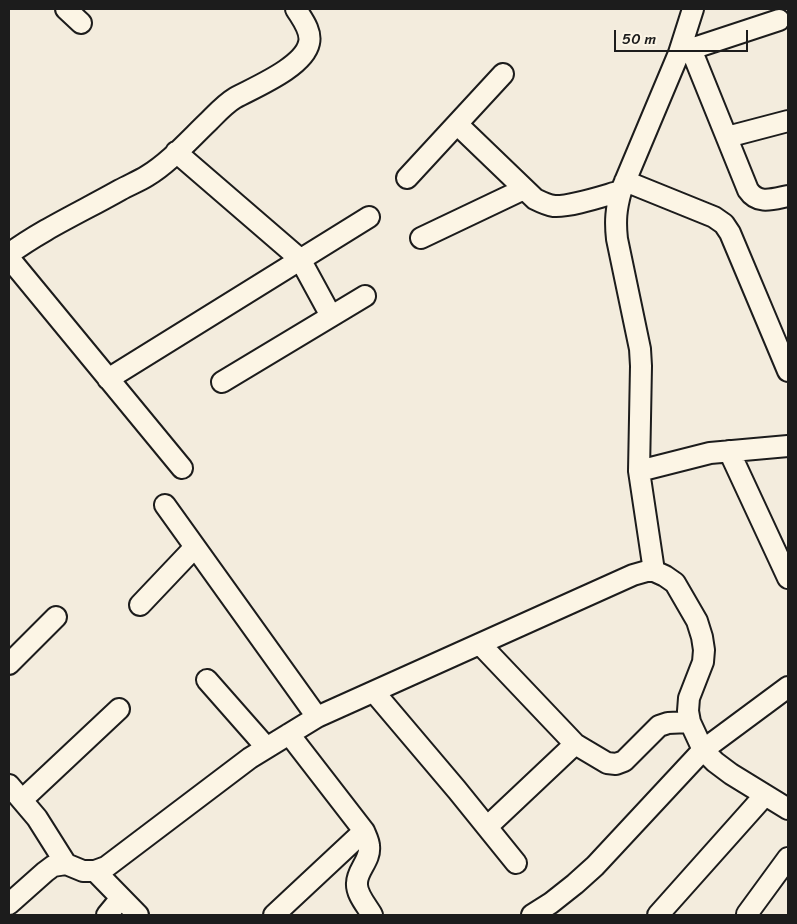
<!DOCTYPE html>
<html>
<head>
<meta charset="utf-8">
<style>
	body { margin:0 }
	#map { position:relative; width:797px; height:924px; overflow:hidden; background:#f3ecdd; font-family:Sriracha,sans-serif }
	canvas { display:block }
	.frame { position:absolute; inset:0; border:10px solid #1c1c1c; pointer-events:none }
	.scale { position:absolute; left:614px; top:30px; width:134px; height:22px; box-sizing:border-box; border:2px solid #1c1c1c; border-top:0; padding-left:6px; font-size:15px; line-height:18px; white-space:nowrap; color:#1c1c1c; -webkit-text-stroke:4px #fcf5e5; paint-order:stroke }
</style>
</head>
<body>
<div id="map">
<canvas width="797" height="924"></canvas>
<div class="frame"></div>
<div class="scale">50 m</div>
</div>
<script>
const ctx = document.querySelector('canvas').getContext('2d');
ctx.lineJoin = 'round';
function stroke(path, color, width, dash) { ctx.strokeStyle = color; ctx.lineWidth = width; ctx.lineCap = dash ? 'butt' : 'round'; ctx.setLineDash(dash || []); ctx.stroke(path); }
const street = new Path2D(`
	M66,9L81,23
	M691,49L779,20
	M679,53L691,49L748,190C758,205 773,199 788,196
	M457,124L535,199C541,202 547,205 554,206C571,207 603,196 621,191
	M727,137L788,121
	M176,152L300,259L331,316
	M407,178L503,74
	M625,181L714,217L724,224L730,233L788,371
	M421,238L524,189
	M9,254C43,229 83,211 120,190C129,185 139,181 147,176C170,162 190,139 209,121C217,113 225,104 235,98C255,87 304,67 309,43C312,31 302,19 296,9
	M9,258L182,468
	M108,379L369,217
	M222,382L365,296
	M729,451L788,578
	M639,471L710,453L788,446
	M165,505L317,717
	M654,571L639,471L641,366L640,349L617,239C615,221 616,209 621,191L679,53L693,9
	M140,605L195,547
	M480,644L575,744L607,763L616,764L624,761L659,726L668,723L690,722
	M9,664L56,617
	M207,680L266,747
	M374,692L457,790L516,863
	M289,734L364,831C366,836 369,841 369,846C371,860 357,870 357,883C356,894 367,906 372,915
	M9,785L37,818L66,864
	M22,800L119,709
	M487,827L575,744
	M95,871L138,915
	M9,904L45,872L53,866L66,864L83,871H95L106,867L250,758L317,717L633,575L647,571H654L665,576L675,583L697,621L702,637L704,650L703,662L689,698L688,711L690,722L703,750L715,762L731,774L788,809
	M747,914L788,858
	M107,915L121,898
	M274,915L364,831
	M532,915L551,903L575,884L595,866L703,750L788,687
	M658,915L765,795`);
stroke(street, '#1c1c1c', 24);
stroke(street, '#fcf5e5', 20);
</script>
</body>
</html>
